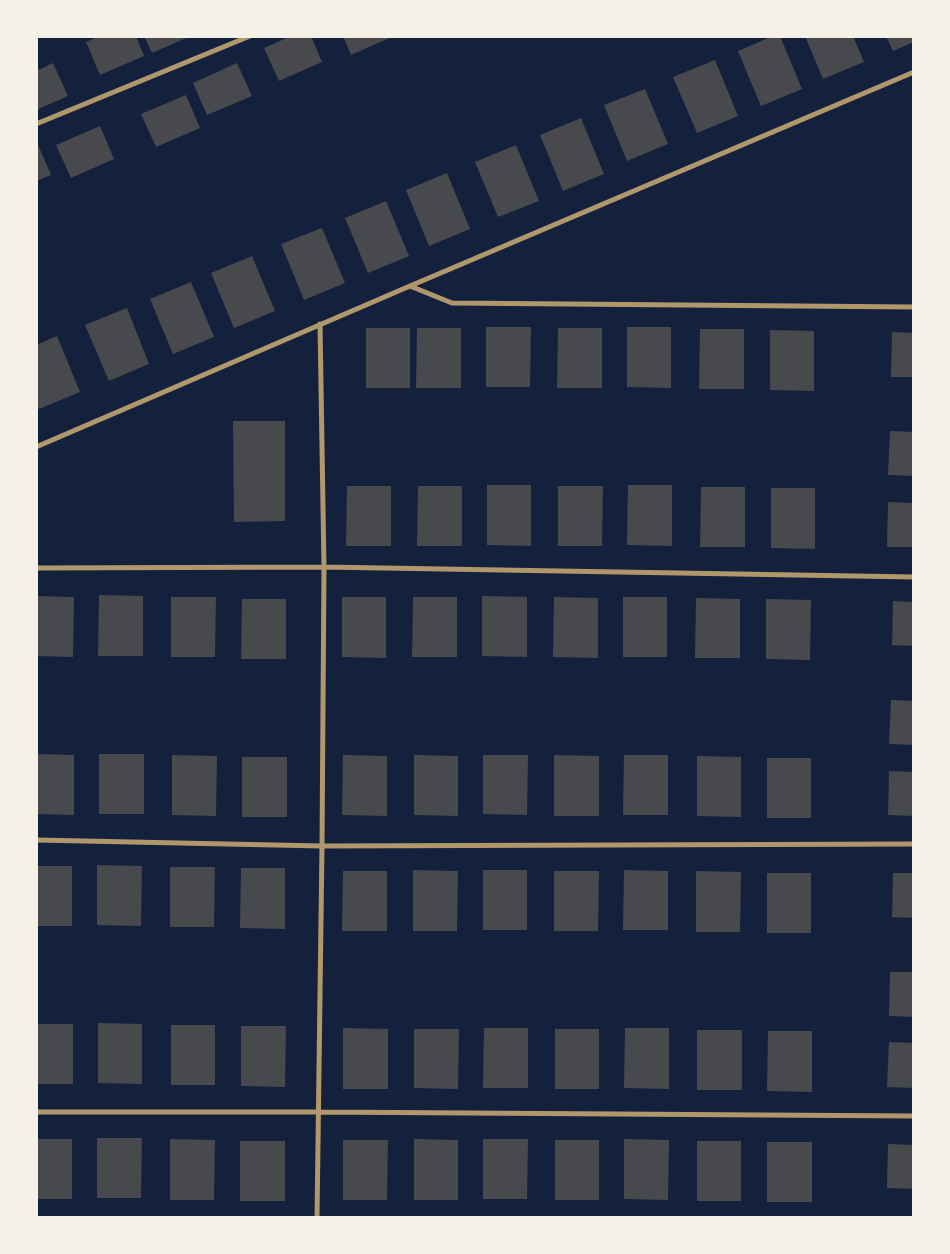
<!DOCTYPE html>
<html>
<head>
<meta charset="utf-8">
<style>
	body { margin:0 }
	#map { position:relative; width:950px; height:1254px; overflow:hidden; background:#14213d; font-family:"Source Serif 4",serif }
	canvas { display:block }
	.frame { position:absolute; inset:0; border:38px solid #f6f1e7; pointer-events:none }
</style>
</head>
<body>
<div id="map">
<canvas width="950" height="1254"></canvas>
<div class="frame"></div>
</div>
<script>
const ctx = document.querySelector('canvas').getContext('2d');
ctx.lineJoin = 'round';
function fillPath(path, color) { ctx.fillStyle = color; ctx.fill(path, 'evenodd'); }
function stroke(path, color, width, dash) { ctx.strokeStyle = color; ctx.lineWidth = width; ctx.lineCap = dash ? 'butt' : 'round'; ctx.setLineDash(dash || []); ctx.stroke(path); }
fillPath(new Path2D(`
	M100,36H136L144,56L100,75L86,42Z
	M144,36H191L152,53Z
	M291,36H311L322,62L279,81L264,48Z
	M343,36H394L351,55Z
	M773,36H780L802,89L761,106L738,51Z
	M805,36H853L864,62L823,79Z
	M886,36H914V42L893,51Z
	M715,60L738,116L697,133L673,77Z
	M53,63L68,96L36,110V71Z
	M237,63L252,96L207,115L193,83Z
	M645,89L668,144L627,161L604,105Z
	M186,95L200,128L156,147L141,114Z
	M581,118L604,174L563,191L540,135Z
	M100,126L114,159L71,178L56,145Z
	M36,140L51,175L36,181Z
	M516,145L539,201L498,217L475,162Z
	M447,173L470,229L429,246L406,190Z
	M386,201L409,256L368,273L345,218Z
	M322,228L345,283L304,300L281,244Z
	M252,256L275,311L234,328L211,273Z
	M191,282L214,337L173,354L150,299Z
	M127,308L149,364L109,381L85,325Z
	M486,327H531L530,387H486Z
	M627,327H671V388L627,387Z
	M366,328H410V388H366Z
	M417,328H461V388H416Z
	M558,328H602V388H557Z
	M700,329H744V389H699Z
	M770,330L814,331V391L770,390Z
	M892,332L914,333V377H891Z
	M57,336L80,392L39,409L36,402V345Z
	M233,421H285V521L234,522Z
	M890,431L914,432V476L888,475Z
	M487,485H531V546L487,545Z
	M628,485H672V546L627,545Z
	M347,486H391V546H346Z
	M418,486H462V546H417Z
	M558,486H603L602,546H558Z
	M701,487H745V547H700Z
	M771,488H815V549L771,548Z
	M888,502L914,503V547H887Z
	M99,595L143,596V656H98Z
	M36,596L74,597L73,657L36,656Z
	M482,596L527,597V657L482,656Z
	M171,597H216L215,657H171Z
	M342,597H386V658L342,657Z
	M413,597H457V657H412Z
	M554,597L598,598V658L553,657Z
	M623,597H667V657H623Z
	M696,598L740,599V658H695Z
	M242,599H286V659H241Z
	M766,599L811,600L810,660L766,659Z
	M893,601L914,602V646L892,645Z
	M891,700L914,701V745L889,744Z
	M36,754L74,755V815L36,814Z
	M99,754H144V814H99Z
	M172,755L217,756L216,816L172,815Z
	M343,755L387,756V816L342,815Z
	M414,755L458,756V816L414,815Z
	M483,755H528L527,815L483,814Z
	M554,755L599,756V816H554Z
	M624,755H668V815H623Z
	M697,756L741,757V817L697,816Z
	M242,757H287V817H242Z
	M767,758H811V818H767Z
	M889,771L914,772V816L888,815Z
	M97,865L142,866L141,926L97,925Z
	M36,866H72V926H36Z
	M170,867H215L214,927H170Z
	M241,868H285V929L240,928Z
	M413,870L458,871L457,931H413Z
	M483,870H527V930H483Z
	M624,870L668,871V930H623Z
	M343,871H387V931H342Z
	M554,871H599L598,931H554Z
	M696,871L741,872L740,932H696Z
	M767,873H811V933H767Z
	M893,873H914V918L892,917Z
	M890,972H914V1017L889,1016Z
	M98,1023L142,1024V1084L98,1083Z
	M36,1024H73V1084H36Z
	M171,1025H215V1085H171Z
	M241,1026H286L285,1087L241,1086Z
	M343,1028L388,1029V1089H343Z
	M484,1028H528V1088H483Z
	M625,1028H669V1089L624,1088Z
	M414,1029H459L458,1089L414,1088Z
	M555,1029H599V1089H555Z
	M697,1030H742V1090H697Z
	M768,1031H812V1092L767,1091Z
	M889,1042L914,1043V1088L887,1087Z
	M97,1138H142L141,1198H97Z
	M36,1139H72V1199H36Z
	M170,1139L215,1140L214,1200H170Z
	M414,1139L458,1140V1200H414Z
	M483,1139H528L527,1199H483Z
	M624,1139L669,1140L668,1200L624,1199Z
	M343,1140H388L387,1200H343Z
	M555,1140H599V1200H555Z
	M240,1141H285V1201H240Z
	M697,1141H741V1201H697Z
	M767,1142H812V1202H767Z
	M888,1144L914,1145V1189L887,1188Z`), '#48494c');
stroke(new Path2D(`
	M36,124L250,36
	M410,286L452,303L914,307
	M36,447L410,286L914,72
	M36,568L324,567L914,577
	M36,840L322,846L914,844
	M36,1112H318L914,1116
	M317,1218L322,846L324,567L320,324`), '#b1986c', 5);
</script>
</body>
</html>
